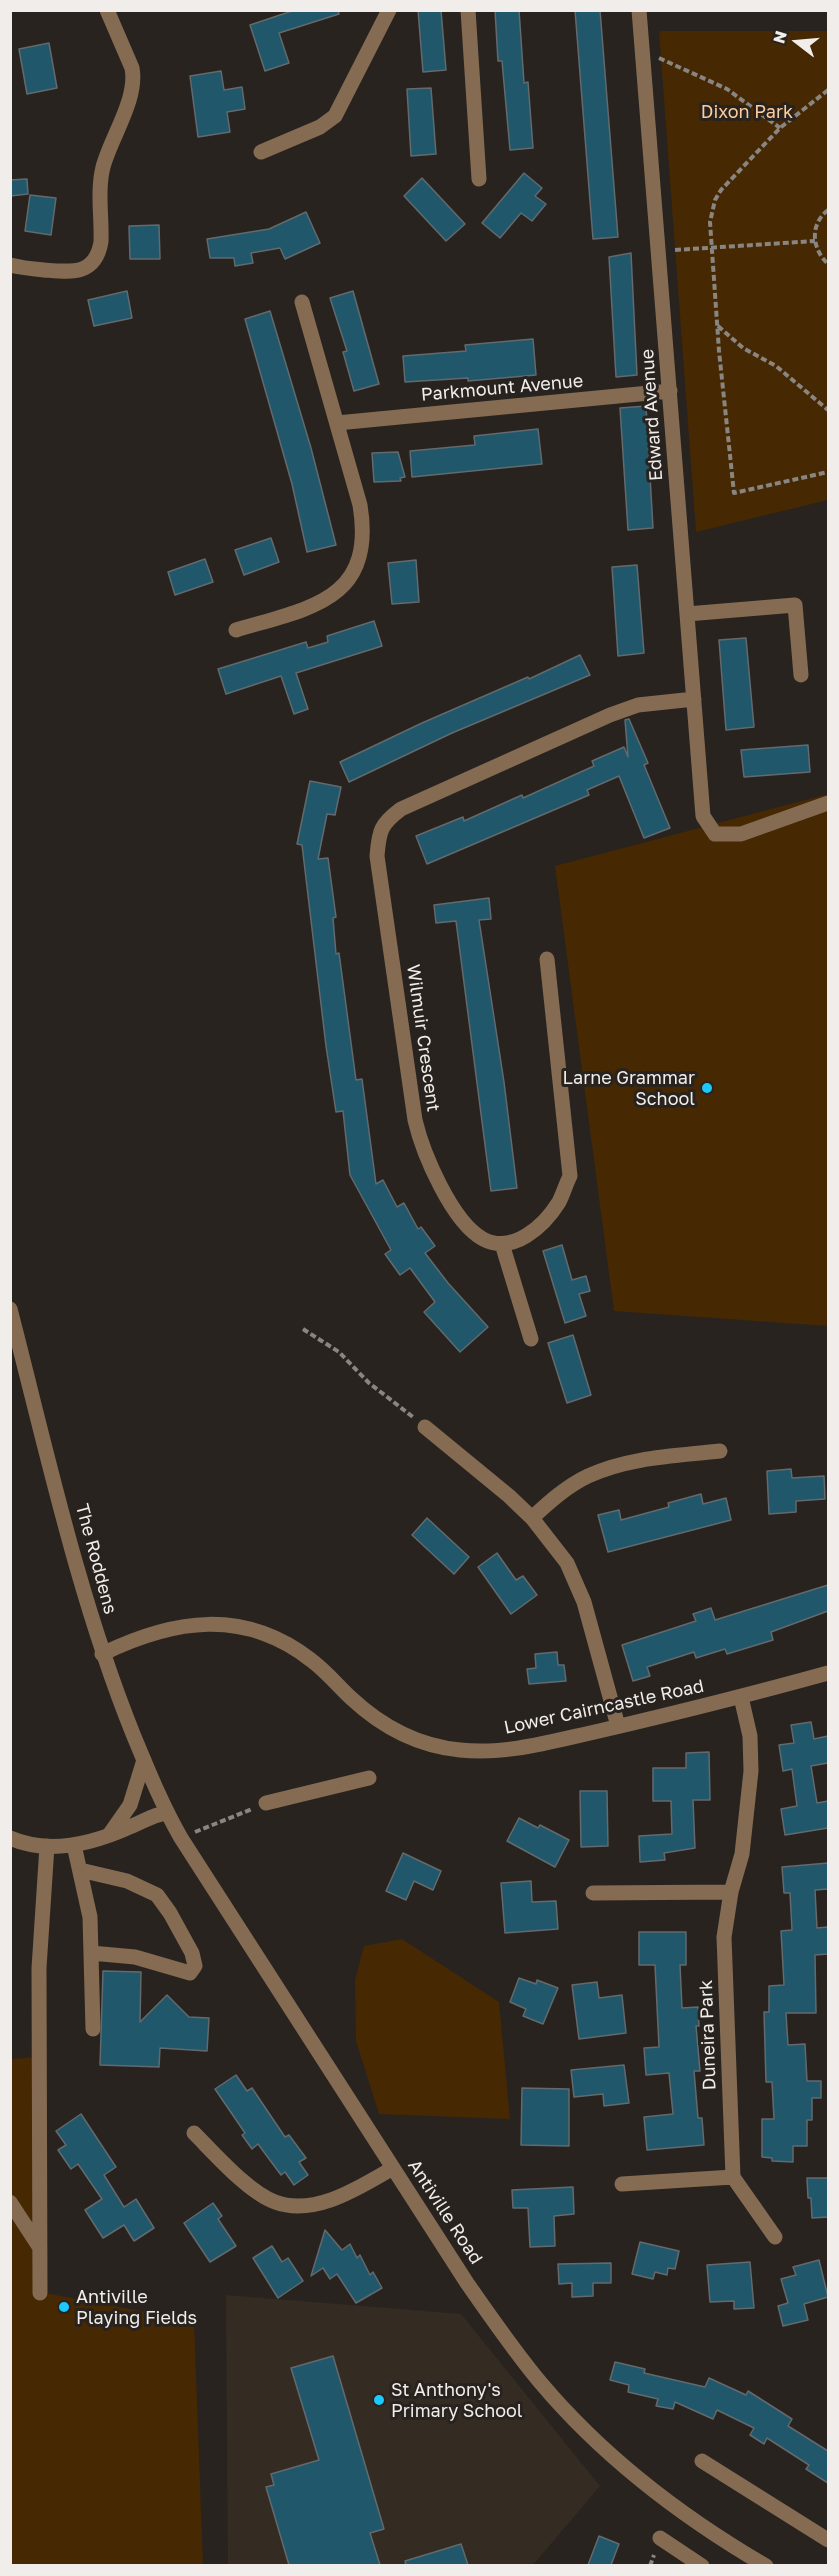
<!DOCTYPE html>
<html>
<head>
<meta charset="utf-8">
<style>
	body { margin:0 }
	#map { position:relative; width:839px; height:2576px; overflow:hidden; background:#28231f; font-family:"Golos Text",sans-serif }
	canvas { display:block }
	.frame { position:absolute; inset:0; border:12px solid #f0edea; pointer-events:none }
	.north { position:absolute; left:767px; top:12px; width:60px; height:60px; -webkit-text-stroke:4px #28231f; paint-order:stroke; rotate:286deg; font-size:16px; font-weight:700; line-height:24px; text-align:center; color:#f0edea }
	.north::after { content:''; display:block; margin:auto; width:21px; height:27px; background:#f0edea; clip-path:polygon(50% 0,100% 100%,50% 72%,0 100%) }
</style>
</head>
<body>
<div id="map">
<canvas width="839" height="2576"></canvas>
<div class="frame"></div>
<div class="north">N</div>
</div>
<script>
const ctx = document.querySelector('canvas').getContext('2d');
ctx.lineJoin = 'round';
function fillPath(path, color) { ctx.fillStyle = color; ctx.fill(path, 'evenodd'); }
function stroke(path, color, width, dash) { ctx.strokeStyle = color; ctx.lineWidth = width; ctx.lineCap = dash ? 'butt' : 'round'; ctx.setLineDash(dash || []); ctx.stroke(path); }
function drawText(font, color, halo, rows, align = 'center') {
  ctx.font = font + ' "Golos Text",sans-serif'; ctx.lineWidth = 6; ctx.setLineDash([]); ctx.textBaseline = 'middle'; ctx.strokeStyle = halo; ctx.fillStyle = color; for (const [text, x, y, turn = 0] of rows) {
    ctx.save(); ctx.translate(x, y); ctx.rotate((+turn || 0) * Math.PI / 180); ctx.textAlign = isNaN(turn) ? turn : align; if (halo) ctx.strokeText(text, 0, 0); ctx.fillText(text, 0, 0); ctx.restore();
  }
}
fillPath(new Path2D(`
	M226,2295L461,2314L600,2486L533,2565H228Z`), '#342b22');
fillPath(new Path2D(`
	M659,31H828V500L696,532Z
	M828,794V1326L614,1311L555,866Z
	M402,1939L499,2002L510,2119L379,2114L356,2041L355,1980L364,1946Z
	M39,2057L40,2292L194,2321L203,2565L11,2566V2059Z`), '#462802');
const building = new Path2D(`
	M295,10H338L339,14L279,33L289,63L265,71L250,25Z
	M418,10H441L446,70L423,72Z
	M495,10H519L524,83L528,82L533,148L510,150L502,61H498Z
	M575,10H600L618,237L593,239Z
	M49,43L57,88L27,94L19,49Z
	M221,71L224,90L242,87L245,109L227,112L230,132L198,137L190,76Z
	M431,88L436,154L411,156L407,89Z
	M524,173L542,188L535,196L546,204L532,221L521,213L500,238L482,223Z
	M422,178L465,224L446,241L404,196Z
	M27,179L28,194L10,196V180Z
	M30,195L56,198L51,235L25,231Z
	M306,212L320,243L285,259L280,248L251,253L253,263L235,266L234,258H210L207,239L269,229Z
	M159,225L160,259H130L129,226Z
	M631,253L637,375L616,377L609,257Z
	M127,291L132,318L94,326L88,300Z
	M353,291L379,384L354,391L343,352L347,351L330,298Z
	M270,311L311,448L336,545L307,552L292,484L245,319Z
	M533,339L536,375L468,381V378L405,382L403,356L466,351L465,345Z
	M646,406L653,528L628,530L620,408Z
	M538,429L542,464L412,477L410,451L475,445L474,436Z
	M398,452L405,477L400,478L401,481L374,482L372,453Z
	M271,538L279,562L244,575L235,550Z
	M205,559L213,582L175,595L168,572Z
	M416,560L419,602L392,604L388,563Z
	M637,565L644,653L618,656L612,567Z
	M374,621L382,646L296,673L308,709L294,714L281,676L226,694L218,669L306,642L308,648L328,642L327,636Z
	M746,638L754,727L726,730L719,640Z
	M580,655L590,675L452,733L349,782L340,762L422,723L528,677L529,679Z
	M629,719L648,763L644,765L670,828L644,838L619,776L587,790L589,795L427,864L416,836L463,817L464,821L522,795L523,798L594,766L592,761L624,747L628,757L625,720Z
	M808,745L810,772L744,777L741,750Z
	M310,781L341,787L335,815L327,814L318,859L328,858L336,917L333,918L336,954L339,953L356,1080L362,1079L376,1184L383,1180L397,1207L404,1203L418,1229L421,1227L435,1246L425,1253L448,1283L488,1327L460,1352L424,1312L435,1302L410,1268L400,1275L385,1254L391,1250L350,1175L343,1111L336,1112L326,1046L302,845L297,844Z
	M489,898L491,919L479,920L504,1082L517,1188L491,1191L456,921L436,923L434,905Z
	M562,1245L572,1280L586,1276L590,1291L579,1294L586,1316L565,1323L543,1251Z
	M573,1335L591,1395L567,1403L548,1343Z
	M791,1469L792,1478L824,1476L825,1499L796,1501V1512L769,1514L767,1471Z
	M701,1494L703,1504L726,1498L731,1520L608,1552L598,1515L619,1510L621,1520L669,1507L668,1503Z
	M427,1518L469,1557L454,1574L412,1535Z
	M497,1553L516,1580L523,1576L537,1595L511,1614L478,1567Z
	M828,1585V1611L771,1632L773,1640L727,1654L725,1649L696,1658L694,1652L647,1667L650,1676L633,1681L622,1645L696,1621L693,1614L711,1608L715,1620Z
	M557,1652L558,1665H564L566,1681L529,1684L527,1669L536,1668L535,1654Z
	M811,1722L814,1739L828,1736V1763L811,1766L817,1803L828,1801V1828L785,1835L781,1809L797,1806L792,1769L783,1771L779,1745L794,1743L791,1725Z
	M709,1752L710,1800H693L695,1848L664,1853L665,1860L640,1862L639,1836L672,1834L671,1801H653V1768H686V1753Z
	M580,1791H607L608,1846L581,1847Z
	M519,1818L538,1828L540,1825L569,1840L555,1867L507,1841Z
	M403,1853L441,1871L433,1890L414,1881L406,1900L386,1891Z
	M828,1863V1889L815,1890L817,1928L828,1927V1954L815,1955L816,2013H786L788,2045L805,2044L807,2081H821V2098H812V2120H807V2146H793V2162L772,2161V2158L762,2157V2119H774L772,2082H766L764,2012H769V1986L784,1985L781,1931L792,1930L790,1893H784L782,1867Z
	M531,1881L532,1902L556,1901L558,1929L505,1933L501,1883Z
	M639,1932H686V1965H680L682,2008L698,2007L699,2026H696L700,2071H694L698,2118H702L704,2145L647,2150L644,2117L673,2114L669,2073L646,2075L644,2048L659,2047L655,1965H639Z
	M103,1971L141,1972L140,2022L167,1995L189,2017L209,2018L207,2051L160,2048L159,2067L100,2065Z
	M519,1978L536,1984L537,1980L558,1988L543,2024L523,2016L526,2009L510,2002Z
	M597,1982L599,1998L622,1995L626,2033L579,2039L572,1985Z
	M624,2065L629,2103L604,2106L603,2094L574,2097L571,2070Z
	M236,2075L247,2091L252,2088L285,2137L289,2135L306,2158L299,2162L308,2175L294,2185L285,2172L281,2175L258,2144L252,2149L242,2135L245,2133L215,2089Z
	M522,2088L569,2089V2146L521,2145Z
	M81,2114L116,2167L104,2175L124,2207L136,2199L154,2228L134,2241L124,2225L103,2238L85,2210L102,2199L78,2164L71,2169L58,2150L66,2145L56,2131Z
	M807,2178H828V2217L812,2218L811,2198H808Z
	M573,2187L574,2214L554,2216L555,2246L530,2247L528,2208H513L512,2190Z
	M213,2203L222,2216L218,2219L236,2246L210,2262L184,2223Z
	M325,2230L342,2250L350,2244L357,2258L360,2255L370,2275L373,2272L382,2288L356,2303L337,2274L330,2279L323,2268L311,2276Z
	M640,2242L679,2251L675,2269L668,2268L667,2275L655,2272L653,2279L632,2274Z
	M272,2246L282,2262L288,2258L303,2281L278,2298L253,2258Z
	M819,2260L828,2297L804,2304L808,2320L783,2326L778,2306L788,2303L781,2279L796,2275L793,2267Z
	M750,2262L754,2308L734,2309V2301L710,2302L707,2265Z
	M611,2263V2283H593V2296L572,2297V2283L559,2284L558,2264Z
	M333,2356L384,2529L370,2533L380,2565H289L266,2487L274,2485L271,2474L319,2460L291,2368Z
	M615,2362L645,2369L644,2373L705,2387L709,2378L746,2395L748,2391L792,2419L788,2426L828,2451V2483L806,2469L809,2465L767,2438L764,2444L750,2435L754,2428L717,2410L713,2419L675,2402L673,2409L656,2406L658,2399L628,2392L629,2385L610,2380Z
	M599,2536L619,2544L611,2565H588Z
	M461,2544L468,2565H406L405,2561Z`);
fillPath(building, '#20576a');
stroke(building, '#626a6d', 1.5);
stroke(new Path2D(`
	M659,58L727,89L780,128
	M828,90L780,128L721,190L715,200L710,222L719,351L734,493L828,472
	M828,210C809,225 812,249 828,264
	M675,250L815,241
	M718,326L743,348L776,366L828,410
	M303,1329L339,1352L369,1383L413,1417
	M195,1832L252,1809
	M650,2566L654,2555`), '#898581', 4, [6, 3]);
stroke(new Path2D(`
	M468,10L479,179
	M639,10L703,816L715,834H741L828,803
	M261,152L320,127L335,116L389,10
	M10,265C22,268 33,269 44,270C71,272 95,276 101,242C102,218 97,191 103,167C111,137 138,99 132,68L107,10
	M337,423L670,391
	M687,614L795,605L801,675
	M236,630C309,608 376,601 360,505L302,302
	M547,959L570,1176C566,1184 563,1194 559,1202C544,1226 513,1255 483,1239C452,1222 423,1154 415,1120L377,856C379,830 381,824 401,809L610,715L638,705L694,699
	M502,1244L531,1339
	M10,1309C47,1452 78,1597 133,1734C148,1770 162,1805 181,1838L467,2283C491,2317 514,2351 540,2382C603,2457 682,2517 766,2566
	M425,1427L509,1496L532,1518L567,1563L584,1602L618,1726
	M532,1518C549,1502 567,1486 588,1476C629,1457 676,1456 720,1451
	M102,1654C174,1619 244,1608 311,1660C326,1671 338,1686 351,1698C381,1726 418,1746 460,1750C507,1755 553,1741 599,1731C676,1713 752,1694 828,1673
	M741,1697L750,1736L751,1771L742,1854L731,1892L724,1937L733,2177L775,2237
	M266,1803L369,1778
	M109,1835L130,1805L144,1760
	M10,1838C49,1855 95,1843 132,1826C144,1821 153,1815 166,1813
	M74,1845L90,1917L93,2029
	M80,1870L127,1881L157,1895L170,1913L192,1953L195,1966L190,1973L135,1957L91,1953
	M593,1893L731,1892
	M194,2133C215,2154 248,2192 275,2202C315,2217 360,2187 393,2168
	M622,2184L733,2177
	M10,2202L40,2248
	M40,2293L39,1968L47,1846
	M702,2461L828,2540
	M660,2538L702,2566`), '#846b52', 15);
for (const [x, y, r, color] of [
	[707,1088,6,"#1cc9fc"],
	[64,2307,6,"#1cc9fc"],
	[379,2400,6,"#1cc9fc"]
]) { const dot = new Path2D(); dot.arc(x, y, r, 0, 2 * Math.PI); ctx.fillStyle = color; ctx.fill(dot); stroke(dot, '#28231f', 2); }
drawText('18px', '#fdcc9c', '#28231f', [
	["Dixon Park",747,112]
]);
drawText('18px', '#f0edea', '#28231f', [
	["Parkmount Avenue",502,388,-5],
	["Edward Avenue",652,415,-94],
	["Wilmuir Crescent",423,1038,82],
	["The Roddens",96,1559,75],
	["Lower Cairncastle Road",604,1707,-12],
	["Duneira Park",708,2035,-92],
	["Antiville Road",445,2212,57]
]);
drawText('18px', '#f0edea', '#28231f', [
	["Larne Grammar",695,1078,"right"],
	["School",695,1099,"right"],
	["Antiville",76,2297],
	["Playing Fields",76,2318],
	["St Anthony's",391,2390],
	["Primary School",391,2411]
], 'left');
</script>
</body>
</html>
